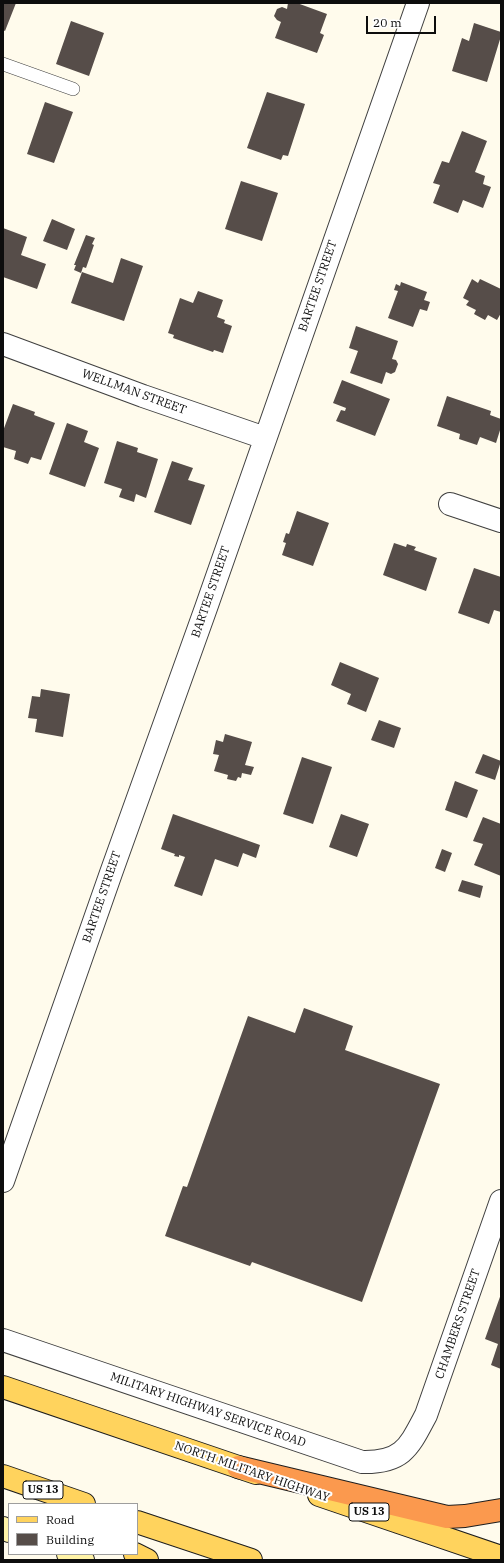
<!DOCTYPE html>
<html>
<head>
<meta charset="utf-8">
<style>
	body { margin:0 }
	#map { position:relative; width:504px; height:1563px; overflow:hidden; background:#fffbec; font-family:"IBM Plex Serif",serif }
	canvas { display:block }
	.frame { position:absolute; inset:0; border:4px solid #0d0d0d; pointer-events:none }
	.legend { position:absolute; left:8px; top:1503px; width:130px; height:52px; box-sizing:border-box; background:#fff; border:1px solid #9e9e9e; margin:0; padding:5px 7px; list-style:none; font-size:12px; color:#0d0d0d }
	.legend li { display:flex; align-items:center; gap:8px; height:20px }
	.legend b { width:20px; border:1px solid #9e9e9e }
	.scale { position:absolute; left:366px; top:16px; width:70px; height:18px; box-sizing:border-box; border:2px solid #0d0d0d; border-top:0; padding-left:5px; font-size:12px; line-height:14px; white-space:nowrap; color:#0d0d0d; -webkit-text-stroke:3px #fff; paint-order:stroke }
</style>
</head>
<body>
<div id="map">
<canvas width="504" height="1563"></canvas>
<div class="frame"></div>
<ul class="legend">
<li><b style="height:5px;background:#ffd35d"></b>Road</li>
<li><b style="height:11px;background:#564d49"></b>Building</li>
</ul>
<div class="scale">20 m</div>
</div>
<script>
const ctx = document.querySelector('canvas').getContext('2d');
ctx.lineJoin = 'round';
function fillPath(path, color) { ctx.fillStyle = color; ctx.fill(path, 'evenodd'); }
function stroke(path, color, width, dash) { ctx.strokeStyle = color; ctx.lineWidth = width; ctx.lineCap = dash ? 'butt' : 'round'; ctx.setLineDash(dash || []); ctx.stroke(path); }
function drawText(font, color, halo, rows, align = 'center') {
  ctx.font = font + ' "IBM Plex Serif",serif'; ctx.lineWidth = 4; ctx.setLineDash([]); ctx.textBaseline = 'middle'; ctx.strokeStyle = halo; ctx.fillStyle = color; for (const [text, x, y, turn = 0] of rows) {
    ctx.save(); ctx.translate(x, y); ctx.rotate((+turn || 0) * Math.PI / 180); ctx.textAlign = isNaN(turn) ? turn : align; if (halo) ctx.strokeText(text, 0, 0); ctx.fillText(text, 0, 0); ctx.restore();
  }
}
fillPath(new Path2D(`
	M3,3H16L5,31L3,30Z
	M288,3H297L327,14L320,33L324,35L317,53L275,38L281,22L277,20L274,16L277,9L282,7L287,9Z
	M71,21L104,33L89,76L56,64Z
	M474,23L501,32V36L487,82L452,71L462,38L469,41Z
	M267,92L305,104L288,156L283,155L281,160L247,148Z
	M45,102L73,112L54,163L27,154Z
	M462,131L487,141L475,172L485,176L483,184L491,187L483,208L463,200L458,213L433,203L440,185L433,183L442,161L449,163Z
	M241,181L278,193L262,241L225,229Z
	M52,219L75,229L67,250L43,241Z
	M3,228L27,237L21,255L46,264L37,289L3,277Z
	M86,235L95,238L92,244L94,245L86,268L83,267L81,273L74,270L76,265H74Z
	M121,258L143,266L124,321L71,303L82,272L113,283Z
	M472,279L478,283L480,279L501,289V313L497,320L488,315L485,320L474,314L476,310L466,305L469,301L463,298Z
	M401,282L427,292L424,300L430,302L427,311L420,309L413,327L388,318L398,291L394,290L396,284L400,286Z
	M198,291L223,300L217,317L225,320L224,323L232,326L223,353L214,350L213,352L173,338L174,335L168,333L180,298L193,303Z
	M356,326L398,341L392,359L396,360L398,364L395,372L391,374L386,372L382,384L350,373L358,351L349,348Z
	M342,380L390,399L375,436L336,421L341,410L345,411L346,408L333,403Z
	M447,396L491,411L490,415L501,419V427L496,443L480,437L477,445L459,439L460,434L437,426Z
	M13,404L35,412L34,415L55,423L41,460L31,457L28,464L14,459L16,451L3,447V431Z
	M67,423L88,431L84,442L99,448L85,487L49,474Z
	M117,441L138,448L137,452L158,459L146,498L136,494L134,502L119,497L122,489L104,483Z
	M172,461L193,468L188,480L205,485L191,525L154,512Z
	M297,511L329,523L313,566L282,555L286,543L283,542L286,533L289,534Z
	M394,543L406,547L407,544L416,547L414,550L437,558L426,591L383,575Z
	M474,568L501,577V612L494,610L489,624L458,613Z
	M340,662L379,678L366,712L347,704L351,694L331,685Z
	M41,689L70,694L63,737L35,732L37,719L28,718L32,696L40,697Z
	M379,720L401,728L394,748L371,740Z
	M225,734L252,742L245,765L254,767L251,775L242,773L241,778L238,777L236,781L227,779L228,775L214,771L219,755L213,754L216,740L223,742Z
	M483,754L501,761L495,780L475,773Z
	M302,757L332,767L313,824L283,814Z
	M455,781L478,790L467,818L445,810Z
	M173,814L260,845L256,858L243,853L238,867L215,859L202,896L174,886L185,857L179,855V857L174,856L175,854L161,849Z
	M341,814L369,824L357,857L329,847Z
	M483,817L501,824V876L474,865L483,844L473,841Z
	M442,849L452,853L445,872L435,868Z
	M462,880L483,886L480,898L458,891Z
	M304,1008L353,1026L345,1050L440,1084L362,1302L252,1262L250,1266L165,1236L183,1186L187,1187L248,1016L295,1033Z
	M501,1294V1369L491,1365L498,1344L485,1339Z`), '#564d49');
const lane = new Path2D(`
	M3,64L73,89`);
const street = new Path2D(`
	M3,344L143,396L265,438
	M450,504L501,521
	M3,1181L111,873L206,608L418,3
	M3,1340L362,1462C403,1463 409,1447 426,1415L501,1201`);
const secondary = new Path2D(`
	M3,1528L9,1531
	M68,1554L83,1560`);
const primary = new Path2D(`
	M3,1387L256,1473
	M3,1476L84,1504
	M319,1495L501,1557
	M137,1522L251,1560
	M135,1554L147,1560`);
const highway = new Path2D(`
	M238,1467L447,1517L465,1516L501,1510`);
stroke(lane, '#404040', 14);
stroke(street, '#404040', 24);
stroke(secondary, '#2f2f2f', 24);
stroke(primary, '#1e1e1e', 24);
stroke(highway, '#1e1e1e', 24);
stroke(lane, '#fff', 13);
stroke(street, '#fff', 22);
stroke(secondary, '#fff3a7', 22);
stroke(primary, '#ffd35d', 22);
stroke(highway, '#fb994e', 22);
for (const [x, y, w] of [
	[43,1490,40],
	[369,1512,40]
]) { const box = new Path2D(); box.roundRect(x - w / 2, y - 9, w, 18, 3); ctx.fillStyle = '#fff'; ctx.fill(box); stroke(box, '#0d0d0d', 1); }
drawText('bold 11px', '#0d0d0d', null, [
	["US 13",43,1490],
	["US 13",369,1512]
]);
drawText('12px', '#0d0d0d', '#fff', [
	["BARTEE STREET",318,286,-71],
	["WELLMAN STREET",134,392,20],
	["BARTEE STREET",211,592,-71],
	["BARTEE STREET",102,897,-71],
	["CHAMBERS STREET",458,1324,-71],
	["MILITARY HIGHWAY SERVICE ROAD",208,1410,19],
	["NORTH MILITARY HIGHWAY",252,1472,19]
]);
</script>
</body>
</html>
